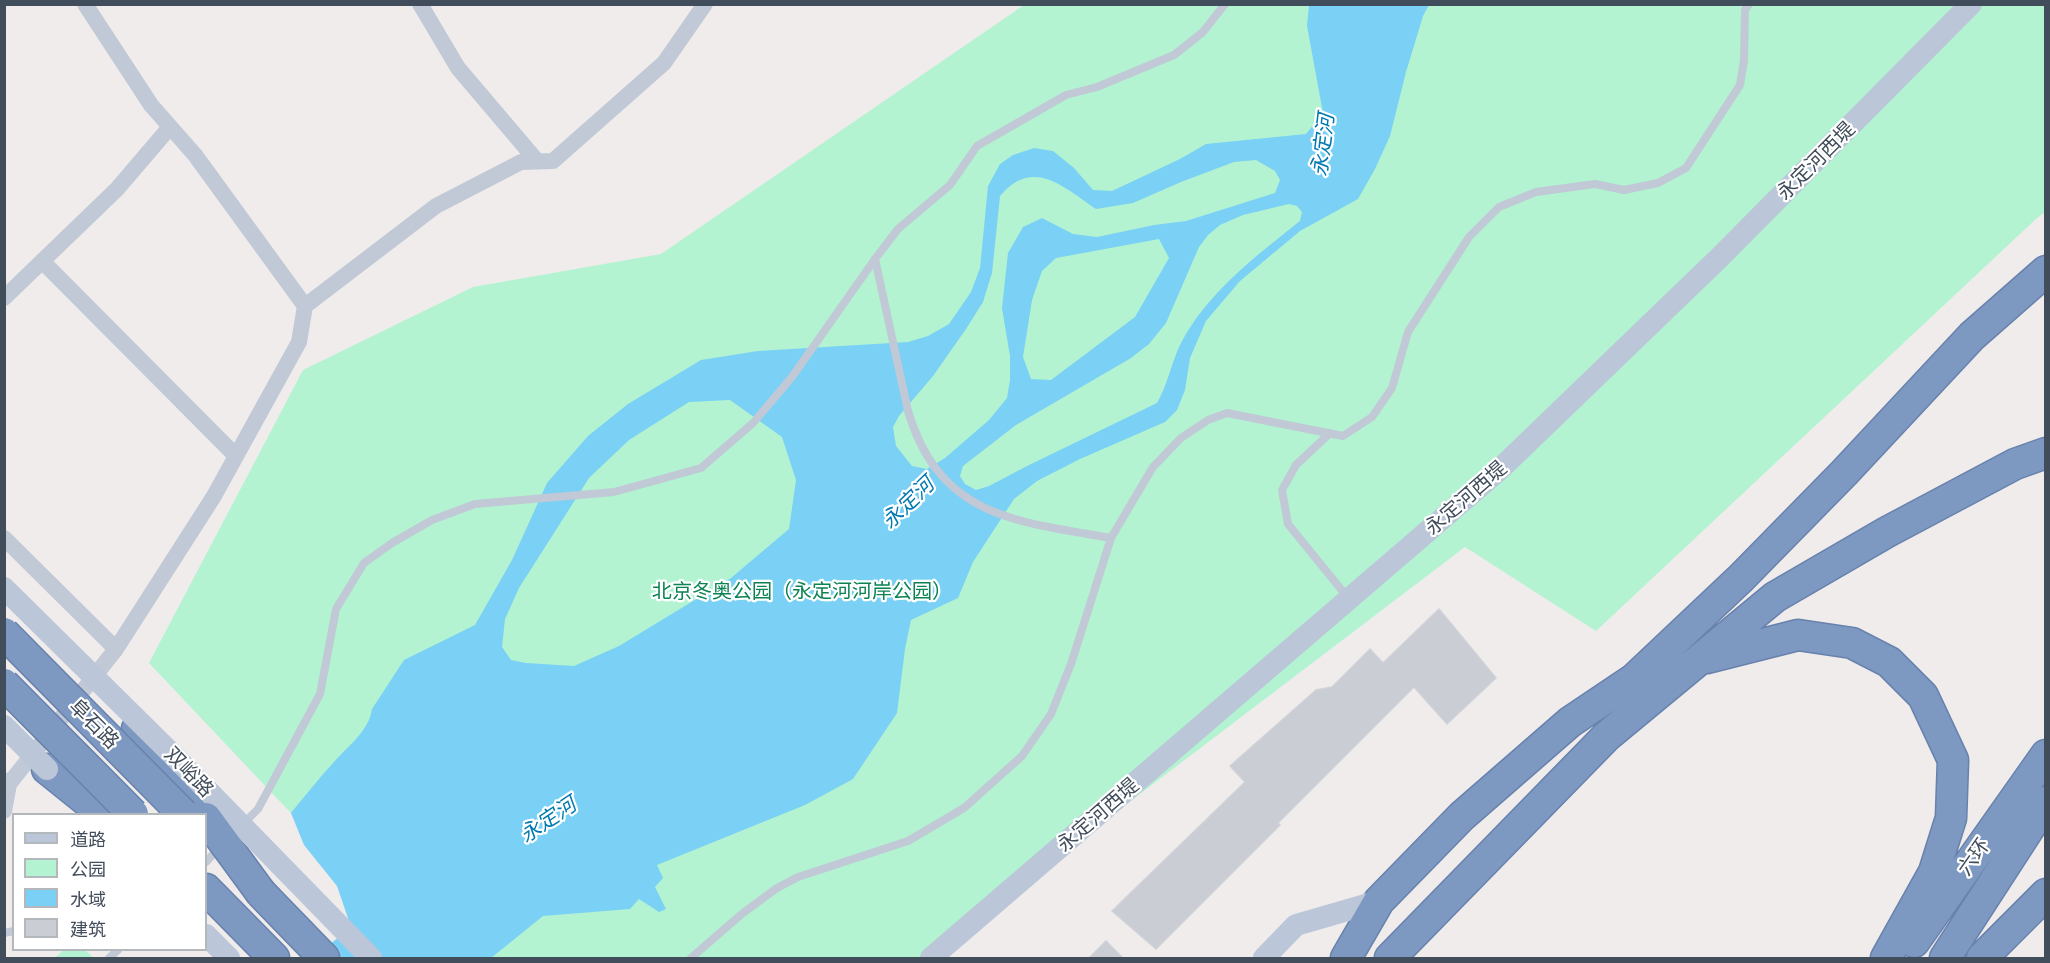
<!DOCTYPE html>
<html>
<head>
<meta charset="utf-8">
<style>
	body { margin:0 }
	#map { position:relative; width:2050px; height:963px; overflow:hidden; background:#efeceb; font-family:Lato,"Noto Sans SC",sans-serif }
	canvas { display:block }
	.frame { position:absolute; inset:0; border:6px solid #424d5b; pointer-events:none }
	.legend { position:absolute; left:12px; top:813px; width:195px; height:138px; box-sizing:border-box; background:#fff; border:2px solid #b3b8bd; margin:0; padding:8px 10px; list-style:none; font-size:18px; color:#424d5b }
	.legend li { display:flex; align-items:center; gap:12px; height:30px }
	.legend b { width:30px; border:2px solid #b3b8bd }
</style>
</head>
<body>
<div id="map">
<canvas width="2050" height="963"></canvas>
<div class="frame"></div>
<ul class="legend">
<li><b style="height:8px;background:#bbc6d8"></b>道路</li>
<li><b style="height:16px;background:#b3f3d2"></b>公园</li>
<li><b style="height:16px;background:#7bd0f5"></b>水域</li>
<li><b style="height:16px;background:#cacdd4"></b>建筑</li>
</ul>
</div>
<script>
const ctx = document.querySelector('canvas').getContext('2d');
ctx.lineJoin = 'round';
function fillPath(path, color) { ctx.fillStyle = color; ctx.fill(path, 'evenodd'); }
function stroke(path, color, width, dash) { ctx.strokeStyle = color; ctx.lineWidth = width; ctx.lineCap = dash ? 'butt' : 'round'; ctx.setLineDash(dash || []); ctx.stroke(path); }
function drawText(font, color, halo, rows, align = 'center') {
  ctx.font = font + ' Lato,"Noto Sans SC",sans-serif'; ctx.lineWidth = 4.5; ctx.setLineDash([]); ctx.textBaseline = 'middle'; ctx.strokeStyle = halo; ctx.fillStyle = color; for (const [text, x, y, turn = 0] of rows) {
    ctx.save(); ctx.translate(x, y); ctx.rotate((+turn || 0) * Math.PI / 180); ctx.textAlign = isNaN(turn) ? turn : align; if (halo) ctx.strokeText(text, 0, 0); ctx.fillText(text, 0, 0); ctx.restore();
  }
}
fillPath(new Path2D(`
	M1024,5H2045V212L2036,219L1596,631L1465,547L924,958H428L149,663L303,370L473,287L661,254Z
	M64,950H85L94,958H54Z`), '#b3f3d2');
fillPath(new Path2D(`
	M1309,5H1429L1423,16L1406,72L1390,136L1375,169L1358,199L1300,231L1240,281L1206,321L1190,358L1185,390L1177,410L1165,422L1080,459L1037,481L1014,499L973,562L958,598L911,620L905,649L897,713L853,779L805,805L657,865L663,878L655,887L666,909L659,912L639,899L630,909L543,916L491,958H313L351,927L337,886L304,845L291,813C305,796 319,778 334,762C348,746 369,731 372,709L404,660L475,625L512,560L547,483L588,436L628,404L701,360L758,351L908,342L928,336L949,324L971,292L980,268L988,186L1000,164L1013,155L1034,148L1053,151L1074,168L1093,190L1112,191L1180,159L1206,144L1306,134L1323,113L1307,26ZM1256,160L1275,171L1280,180L1275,193L1186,221L1154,225L1097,237L1073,234L1042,218L1023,227L1008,253L1002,308L1010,356V380L1007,398L989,420L945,458L927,469L912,466L896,446L893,427L899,416L933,376L966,329L983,302L992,273L1000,196C1033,156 1065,188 1096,209L1133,203L1181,182L1234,162ZM1289,204L1297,206L1302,212L1300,221C1256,256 1208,292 1181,343C1171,363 1168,384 1157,403L1029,465L989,486L976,490L965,484L960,476L963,466L1016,425L1131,358L1149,344L1166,323L1199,247L1208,235L1220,225L1243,215ZM1159,239L1169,258L1135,317L1051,380L1031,379L1023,357L1032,300L1042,271L1056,258ZM730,400L782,437L796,480L789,529L731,578L619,646L574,666L526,663L511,660L502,647L505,619L519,588L589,478L629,440L689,402Z`), '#7bd0f5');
const building = new Path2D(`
	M1439,609L1496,678L1447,724L1414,687L1278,823L1280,825L1156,949L1112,911L1245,782L1230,766L1316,690L1332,687L1370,649L1383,663Z
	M1106,941L1123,958H1089Z`);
fillPath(building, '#cacdd4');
stroke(building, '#cfd1d8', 1.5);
const highway = new Path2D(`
	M1707,658L1798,635L1852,643L1889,662L1923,696L1953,760L1951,818L1934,872L1886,958
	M137,729L203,814
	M47,769L103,814
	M206,889L274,958
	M261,893L324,958
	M1914,942L2046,755
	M1346,958L1379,901L1462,816L1570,722L1634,679L1741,578L1844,473L1972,336L2046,271
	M1390,958L1607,736L1775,597L1887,532L2015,464L2046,453
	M1945,958L2046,802
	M1982,958L2046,894`);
stroke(highway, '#6882ad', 33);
stroke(new Path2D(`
	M875,259L908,411C940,518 1016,521 1111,538
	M1330,433L1296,465L1282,490L1288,524L1349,599
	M242,825L258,809L320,694L336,609L364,563L392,543L432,520L475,504L614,492L701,468L753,423L792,377L875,259L898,229L950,185L977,146L1066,95L1097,87L1174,55L1203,32L1225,4
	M206,862L220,847
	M4,933L14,931
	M109,958L118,950
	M691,958L743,913L777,888L798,877L908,841L964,808L1022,756L1051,714L1071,664L1111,538L1153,467L1181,438L1208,420L1227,413L1343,436L1372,417L1392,388L1408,332L1469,237L1499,207L1536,192L1595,184L1624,190L1658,183L1686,168L1740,85L1744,61L1745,10L1749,4`), '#c0c9d5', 8);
stroke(new Path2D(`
	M420,4L458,68L537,161
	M42,261L236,456
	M4,298L117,189L170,127
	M305,306L436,206L521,162L553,161L664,63L705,4
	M4,538L116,649
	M4,780L9,784L4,811
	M9,784L116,649L214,496L299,342L305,306L195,155L151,105L85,4`), '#c0c9d5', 16);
stroke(new Path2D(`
	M206,935L229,958
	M931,958L1499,470L1719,258L1971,4
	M1264,958L1296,925L1379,901`), '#bbc6d8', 22);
stroke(highway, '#7d98c1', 30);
const highwayBridge = new Path2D(`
	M4,633L183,814
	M4,684L133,814
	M206,818L261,893`);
stroke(highwayBridge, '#6882ad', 33, []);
stroke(new Path2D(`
	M4,588L174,756L371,958
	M4,726L47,769`), '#bbc6d8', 22);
stroke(highwayBridge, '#7d98c1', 30);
drawText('20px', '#424d5b', '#fff', [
	["永定河西堤",1816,161,-45],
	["永定河西堤",1466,498,-41],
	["阜石路",94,724,45],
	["双峪路",189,772,46],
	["永定河西堤",1098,815,-41],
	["六环",1974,857,-55]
]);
drawText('20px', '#0c8353', '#fff', [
	["北京冬奥公园（永定河河岸公园）",802,592]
]);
drawText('italic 21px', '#007ab0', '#fff', [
	["永定河",1323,145,-83],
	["永定河",908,503,-44],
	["永定河",548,820,-34]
]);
</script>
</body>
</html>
